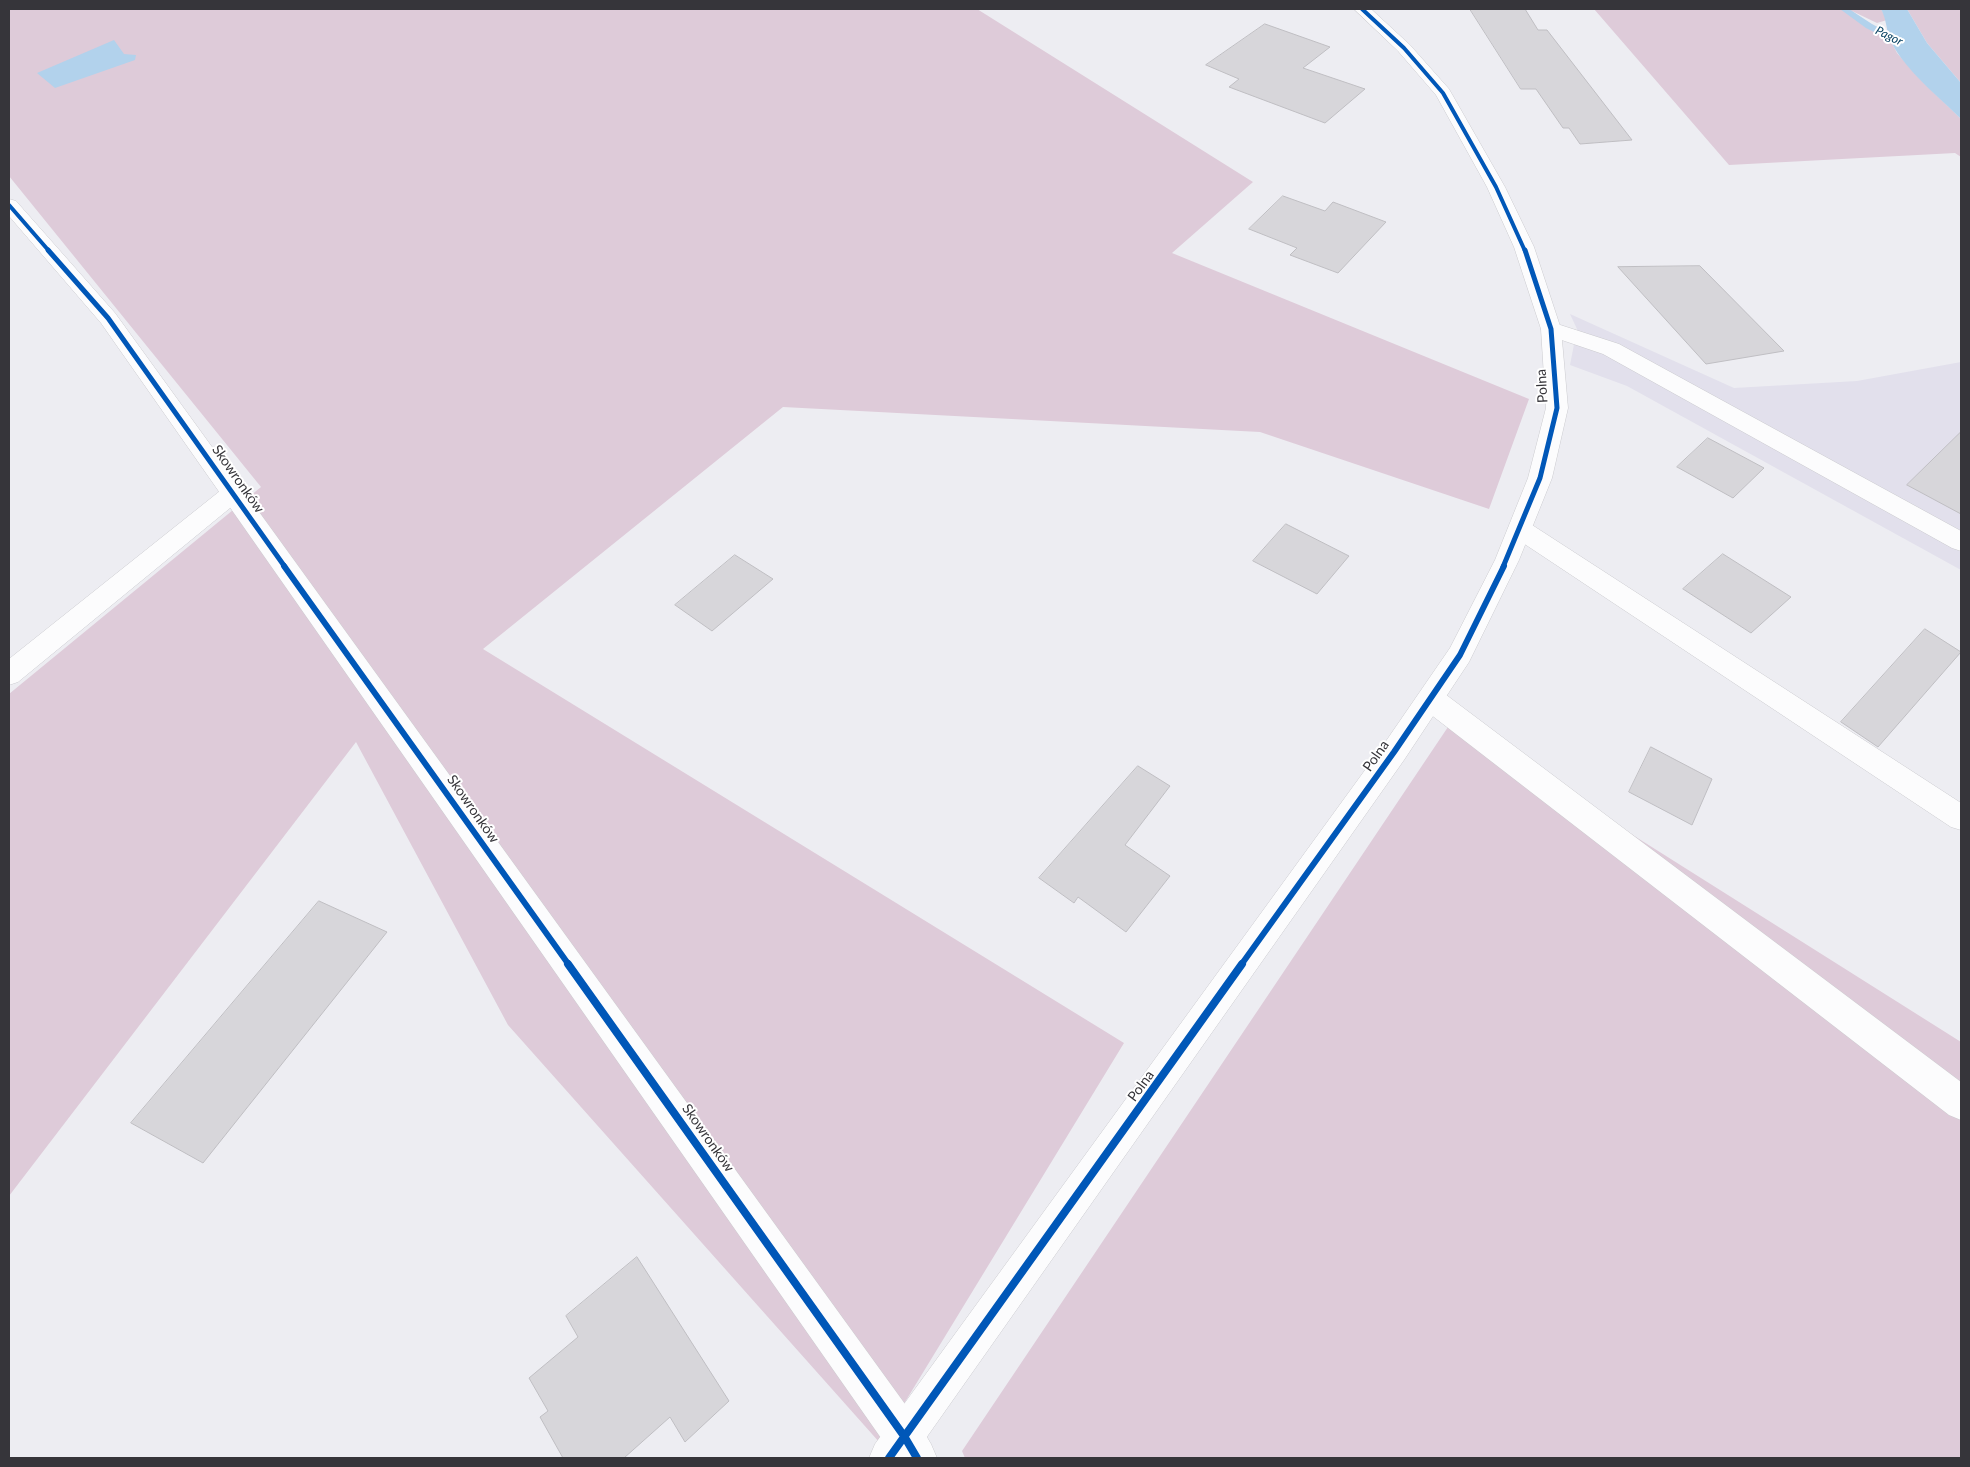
<!DOCTYPE html>
<html>
<head>
<meta charset="utf-8">
<style>
	body { margin:0 }
	#map { position:relative; width:1970px; height:1467px; overflow:hidden; background:#ededf2; font-family:Lato,sans-serif }
	canvas { display:block }
	.frame { position:absolute; inset:0; border:10px solid #36353a; pointer-events:none }
</style>
</head>
<body>
<div id="map">
<canvas width="1970" height="1467"></canvas>
<div class="frame"></div>
</div>
<script>
const ctx = document.querySelector('canvas').getContext('2d');
ctx.lineJoin = 'round';
function fillPath(path, color) { ctx.fillStyle = color; ctx.fill(path, 'evenodd'); }
function stroke(path, color, width, dash) { ctx.strokeStyle = color; ctx.lineWidth = width; ctx.lineCap = dash ? 'butt' : 'round'; ctx.setLineDash(dash || []); ctx.stroke(path); }
function drawText(font, color, halo, rows, align = 'center') {
  ctx.font = font + ' Lato,sans-serif'; ctx.lineWidth = 4; ctx.setLineDash([]); ctx.textBaseline = 'middle'; ctx.strokeStyle = halo; ctx.fillStyle = color; for (const [text, x, y, turn = 0] of rows) {
    ctx.save(); ctx.translate(x, y); ctx.rotate((+turn || 0) * Math.PI / 180); ctx.textAlign = isNaN(turn) ? turn : align; if (halo) ctx.strokeText(text, 0, 0); ctx.fillText(text, 0, 0); ctx.restore();
  }
}
fillPath(new Path2D(`
	M1570,314L1734,388L1857,381L1961,362V570L1627,386L1570,365L1577,329Z`), '#e2e0ec');
fillPath(new Path2D(`
	M9,9H977L1253,182L1172,253L1529,399L1489,509L1260,432L783,407L483,649L1124,1043L880,1443L508,1025L356,742L9,1196V694L261,487L9,176Z
	M1594,9H1881L1887,20L1877,23L1852,11L1891,41L1897,53L1920,79L1961,119V157L1955,153L1729,165Z
	M1907,9H1961V83L1927,43Z
	M1452,721L1961,1042V1458H965L962,1451Z`), '#decbd9');
fillPath(new Path2D(`
	M1881,9H1907L1927,43L1961,83V119C1937,95 1907,72 1891,42C1886,31 1887,20 1881,9Z
	M114,40L124,54L136,55L135,60L55,88L37,73Z`), '#b2d2ec');
fillPath(new Path2D(`
	M1840,9H1849L1872,24L1909,44L1905,47L1902,46L1866,28Z`), '#b2d2ec');
const building = new Path2D(`
	M1470,9H1525L1538,30H1547L1632,140L1580,144L1569,128H1563L1536,89H1521Z
	M1265,24L1330,47L1303,68L1365,89L1325,123L1229,87L1239,79L1206,65Z
	M1283,196L1325,211L1333,202L1386,222L1338,273L1290,255L1297,248L1249,229Z
	M1700,266L1784,351L1706,364L1618,267Z
	M1961,432V514L1907,485Z
	M1708,438L1764,468L1733,498L1677,467Z
	M1286,524L1349,556L1317,594L1253,561Z
	M1723,554L1791,597L1751,633L1683,589Z
	M735,555L773,579L712,631L675,605Z
	M1925,629L1961,652L1878,747L1841,722Z
	M1651,747L1712,779L1692,825L1629,792Z
	M1138,766L1170,786L1125,845L1170,876L1126,932L1078,897L1074,903L1039,878Z
	M319,901L387,932L203,1163L131,1123Z
	M637,1257L729,1401L685,1442L670,1417L624,1458H563L540,1417L548,1411L529,1378L578,1337L566,1316Z`);
fillPath(building, '#d7d6da');
stroke(building, '#bfbec2', 1);
const lane = new Path2D(`
	M1551,322L1619,344L1961,531V551L1952,548L1603,354L1544,334L1541,329L1544,324Z
	M233,485L241,487L245,493L241,499L18,682L9,685V659L225,487Z
	M1520,520L1529,523L1961,803V830L1951,827L1511,535L1508,529L1511,523Z
	M1431,688L1441,691L1961,1082V1120L1949,1115L1421,707L1418,699L1421,691Z`);
const street = new Path2D(`
	M9,199L16,201L115,313L918,1422L931,1444L937,1458H895L101,323L9,216Z`);
const secondary = new Path2D(`
	M1354,9H1371L1410,45L1449,89L1505,187L1534,247L1561,329L1568,408L1552,478L1519,560L1469,662L1404,760L912,1458H869L875,1444L1384,744L1450,648L1495,560L1528,478L1546,408L1541,329L1514,247L1487,187L1436,95L1398,51Z`);
stroke(lane, '#cbcbcf', 1);
stroke(street, '#cbcbcf', 1);
stroke(secondary, '#cbcbcf', 1);
fillPath(lane, '#fcfcfd');
fillPath(street, '#fcfcfd');
fillPath(secondary, '#fcfcfd');
stroke(new Path2D(`
	M1362,9L1404,48L1443,93L1496,187L1525,251
	M9,205L49,251`), '#0057b8', 4);
stroke(new Path2D(`
	M48,250L108,318L285,567
	M1503,567L1540,478L1557,408L1551,329L1525,250`), '#0057b8', 5);
stroke(new Path2D(`
	M284,566L569,965
	M1241,965L1394,752L1460,655L1504,566`), '#0057b8', 6);
stroke(new Path2D(`
	M568,964L904,1436L917,1458
	M889,1458L1242,964`), '#0057b8', 8);
drawText('italic 12px', '#064061', '#fff', [
	["Pagor",1889,36,26]
]);
drawText('14px', '#36353a', '#fff', [
	["Polna",1542,386,-93],
	["Skowronków",238,479,55],
	["Polna",1376,756,-55],
	["Skowronków",473,809,55],
	["Polna",1141,1086,-54],
	["Skowronków",708,1138,55]
]);
</script>
</body>
</html>
